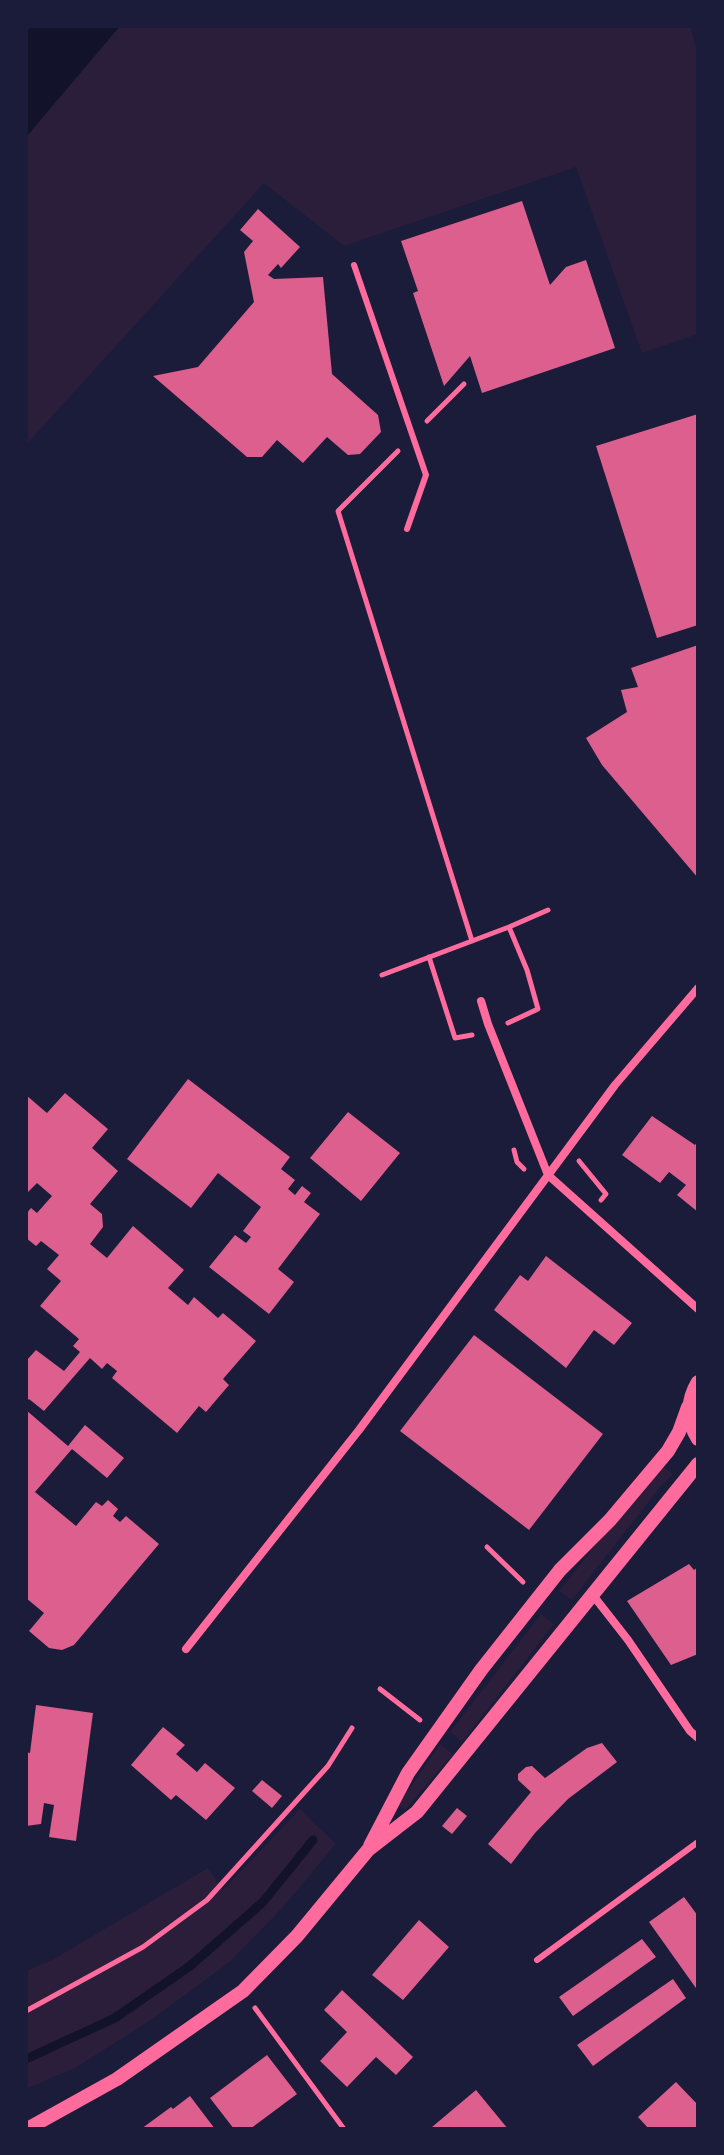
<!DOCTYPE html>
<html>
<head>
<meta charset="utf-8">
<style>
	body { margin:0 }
	#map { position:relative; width:724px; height:2155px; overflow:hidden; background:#1b1b3a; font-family:Lato,sans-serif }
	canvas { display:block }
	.frame { position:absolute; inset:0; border:28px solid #1b1b3a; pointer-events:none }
</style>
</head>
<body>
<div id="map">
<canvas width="724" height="2155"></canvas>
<div class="frame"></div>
</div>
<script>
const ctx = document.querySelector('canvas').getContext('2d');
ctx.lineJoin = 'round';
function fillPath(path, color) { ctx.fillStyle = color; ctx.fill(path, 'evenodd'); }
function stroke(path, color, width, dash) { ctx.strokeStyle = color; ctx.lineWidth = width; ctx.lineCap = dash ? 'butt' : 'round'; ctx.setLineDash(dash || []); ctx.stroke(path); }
fillPath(new Path2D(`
	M120,26H690L698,54V334L642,353L576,167L344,246L264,183L26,445V137Z
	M660,1464L673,1474L661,1486L572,1600L559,1591Z
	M541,1614L554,1624L462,1742L450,1732Z
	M440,1744L453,1754L405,1810L398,1805Z
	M300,1809L336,1844L284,1906L231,1961L151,2020L75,2068L26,2089V1971L52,1960L208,1868L223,1890Z`), '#2a1e3b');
fillPath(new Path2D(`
	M31,26H120L26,137V33Z`), '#12122b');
stroke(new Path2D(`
	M26,2059L115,2018L190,1966L263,1902L313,1840`), '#12122b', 9);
fillPath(new Path2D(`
	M522,201L550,285L566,267L586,260L615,348L482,393L470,356L444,386L413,293L418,291L401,241Z
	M258,209L300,247L281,268L278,264L268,275L274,279L323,277L332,374L378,415L381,432L360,454L348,455L327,437L303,463L277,440L262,457H247L153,376L198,367L254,302L244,252L253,241L240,230Z
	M698,414V625L657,638L596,446Z
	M698,645V878L602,765L586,738L627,712L621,690L638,687L631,668Z
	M188,1079L290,1157L281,1169L295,1180L288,1189L295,1195L302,1186L311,1193L304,1202L320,1214L278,1269L294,1282L269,1314L209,1267L235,1235L246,1243L251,1237L243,1231L261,1207L218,1173L191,1208L127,1159Z
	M65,1093L108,1129L92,1148L118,1171L90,1204L102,1214L103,1227L90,1244L107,1258L133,1226L184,1270L168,1288L188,1305L194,1297L218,1318L223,1313L256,1341L223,1379L229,1385L206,1412L199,1406L177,1433L112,1378L117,1371L107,1363L102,1369L90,1358L44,1411L29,1399L26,1402V1361L36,1350L64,1371L80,1352L73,1346L79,1339L40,1306L61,1281L47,1269L59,1255L41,1241L36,1246L26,1238V1214L31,1208L37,1213L52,1196L37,1183L26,1194V1095L47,1113Z
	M348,1112L400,1153L361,1201L310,1158Z
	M652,1116L695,1145L698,1141V1212L677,1195L686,1185L669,1172L660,1183L622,1155Z
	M546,1256L632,1323L614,1345L594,1330L566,1368L494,1310L520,1275L528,1281Z
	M474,1335L603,1434L529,1530L400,1431Z
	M26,1410L68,1446L85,1425L124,1458L107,1478L72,1449L35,1492L76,1526L96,1502L102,1506L108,1500L118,1509L113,1516L120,1522L126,1516L159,1544L74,1645L62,1650L49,1648L29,1631L44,1613L26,1598Z
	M689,1564L694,1570L698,1567V1654L671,1665L627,1601Z
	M36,1705L93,1713L76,1841L49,1837L54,1805L44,1803L41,1824L26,1826V1752L30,1753Z
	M163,1727L185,1745L176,1754L197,1772L205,1763L235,1788L206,1820L176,1795L171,1800L131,1765Z
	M602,1743L617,1762L568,1799L535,1833L511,1864L488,1844L531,1792L518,1780V1774L526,1767L532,1766L545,1778L587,1748Z
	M262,1780L282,1796L272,1808L252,1791Z
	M457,1808L467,1816L452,1834L442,1826Z
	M684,1897L698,1916V1991L649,1922Z
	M419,1920L449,1947L403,2000L372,1975Z
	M642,1939L656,1957L573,2016L559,1997Z
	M673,1979L686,1998L593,2066L577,2045Z
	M342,1990L413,2057L396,2075L376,2057L347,2087L320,2061L347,2032L324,2010Z
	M267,2055L297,2094L250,2129H234L210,2098Z
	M676,2082L698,2105V2129H649L638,2117Z
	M476,2090L508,2129H434L432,2127Z
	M190,2096L215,2129H141L171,2107L173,2109Z`), '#dd5f8e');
stroke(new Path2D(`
	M427,421L464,384
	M398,451L338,511L472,941
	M429,957L455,1038L472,1035
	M382,975L509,927
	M508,1023L538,1009L527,970L509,927L548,910
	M514,1150L517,1162L524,1169
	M579,1161L606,1194L601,1200
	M487,1547L523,1582
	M380,1689L420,1720
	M255,2008L344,2129
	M26,2011L143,1947L207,1900L328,1766L352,1728`), '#ff6b9d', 5);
stroke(new Path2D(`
	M354,265L426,475L407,529
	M537,1960L698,1842`), '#ff6b9d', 6);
stroke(new Path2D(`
	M481,1001L488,1024L548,1175L698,1309
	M592,1594L628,1640L690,1731L698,1738
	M186,1649L359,1430L615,1085L698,988`), '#ff6b9d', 8);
stroke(new Path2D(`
	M698,1382C687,1400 686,1420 698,1439
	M370,1846L408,1773L481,1670L560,1570L610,1520L668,1451L679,1432L688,1407
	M27,2129L117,2079L243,1991L297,1936L368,1850L417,1812L698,1464`), '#ff6b9d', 14);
</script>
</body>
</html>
